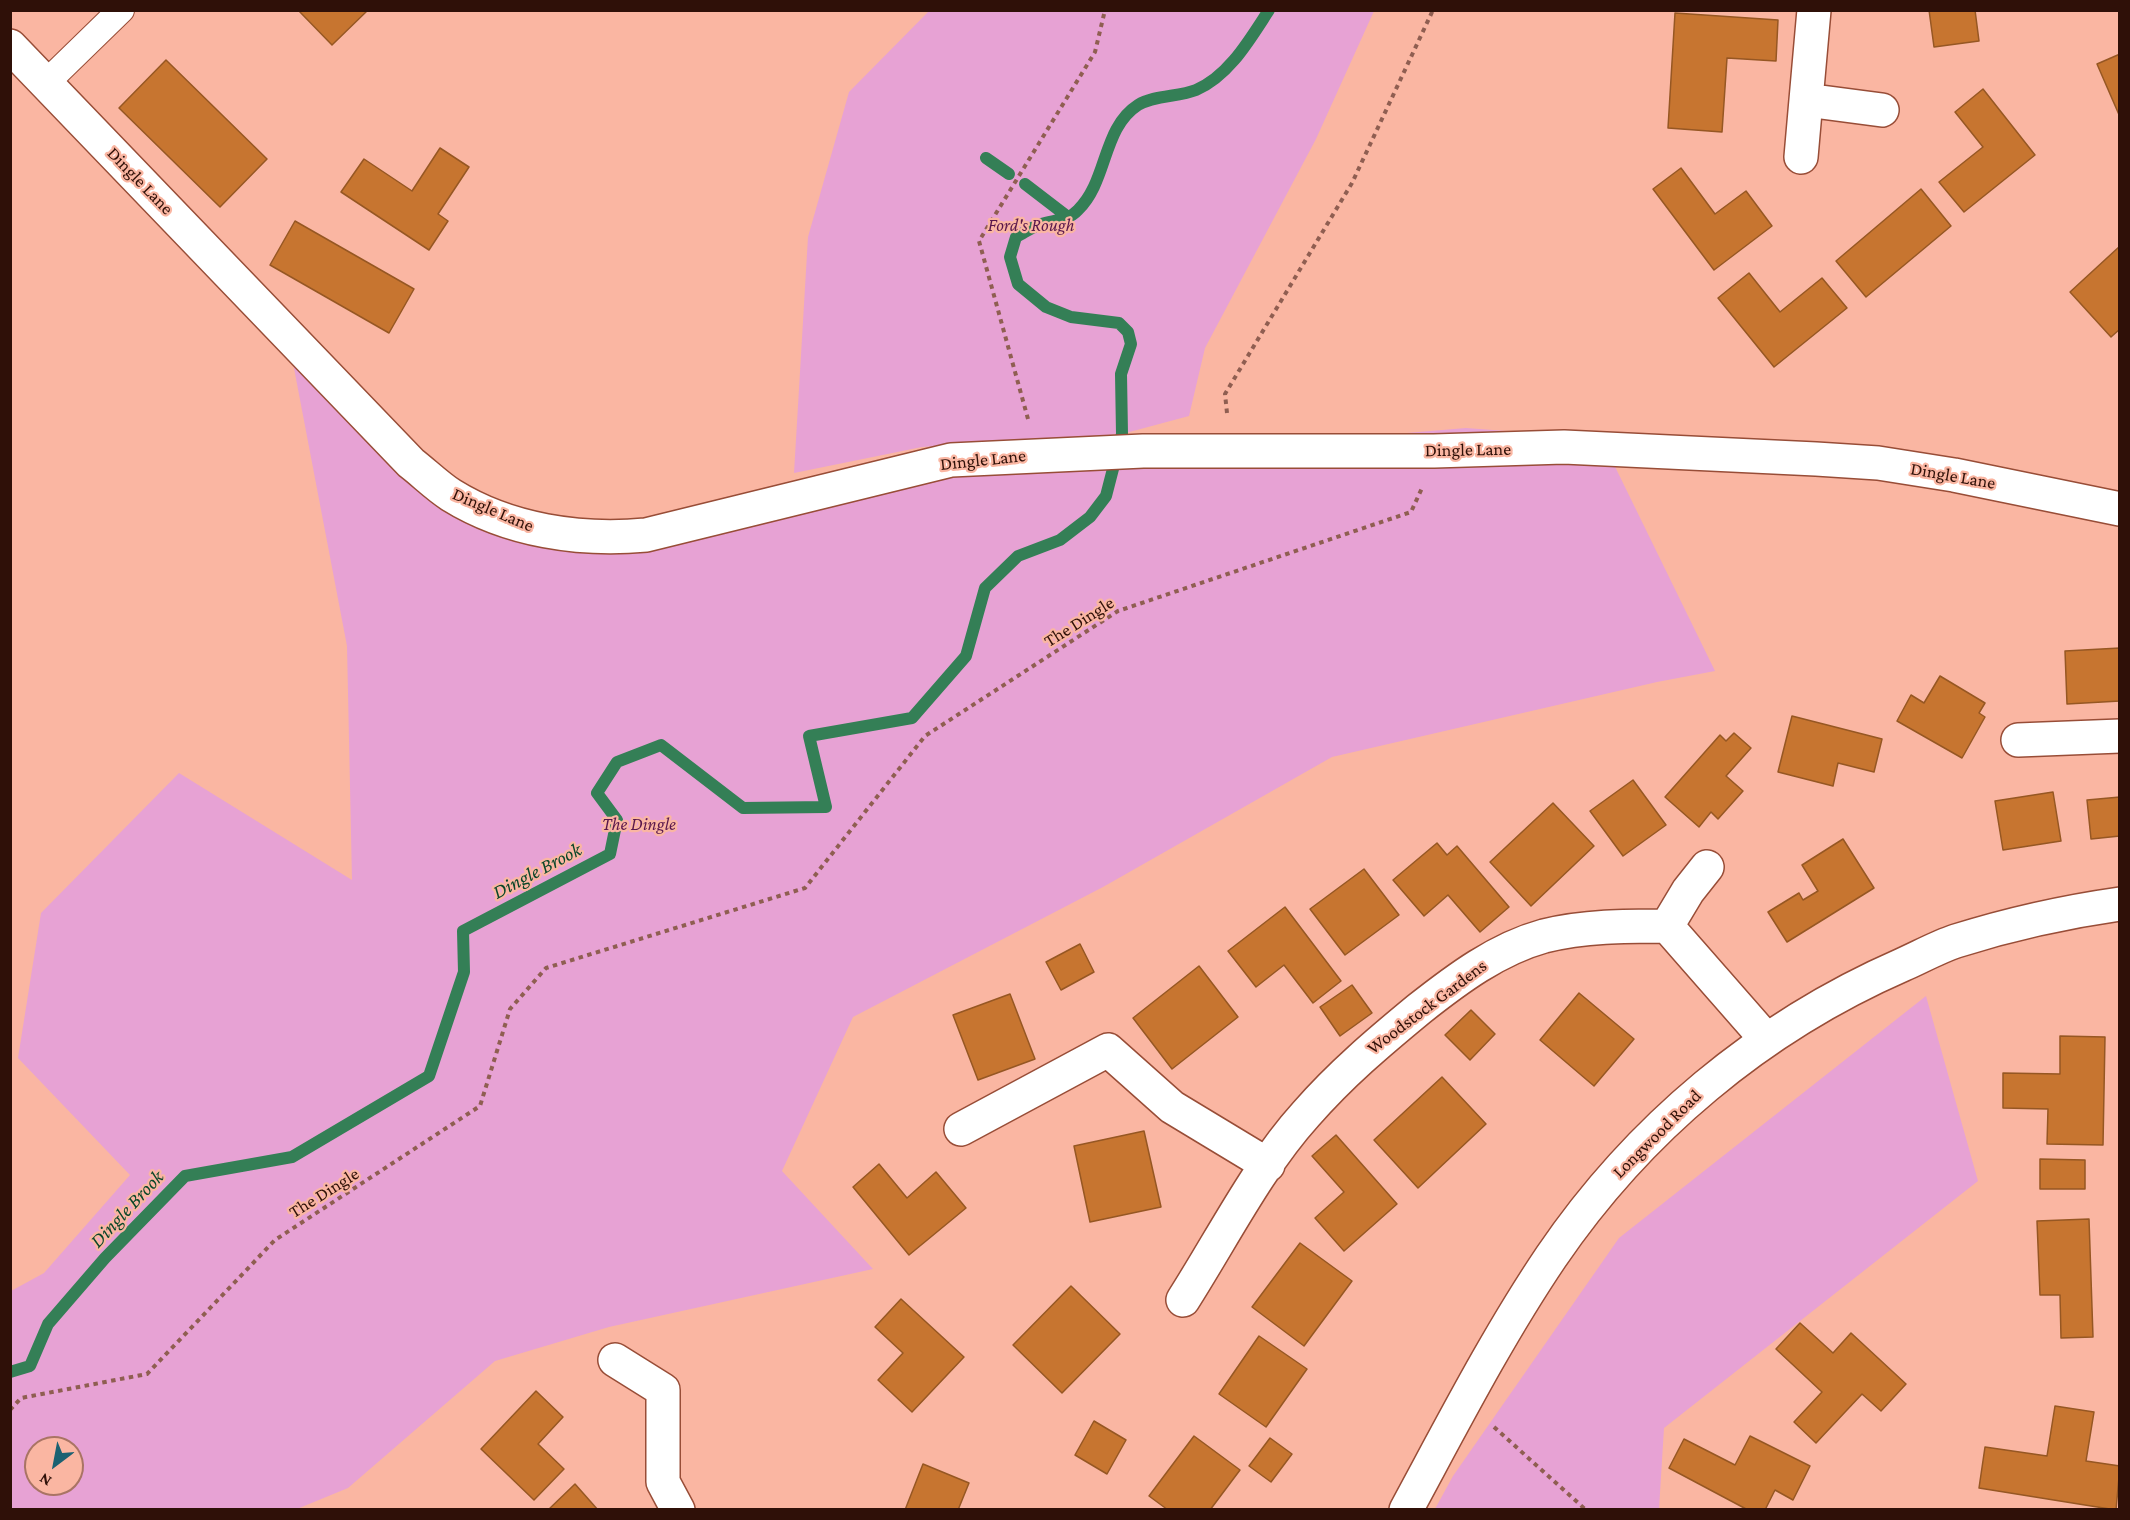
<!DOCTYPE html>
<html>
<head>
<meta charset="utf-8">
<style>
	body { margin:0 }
	#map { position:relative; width:2130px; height:1520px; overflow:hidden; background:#fab6a2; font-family:"Crimson Pro",serif }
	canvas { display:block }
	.frame { position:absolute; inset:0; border:12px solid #2f1008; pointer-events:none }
	.north { position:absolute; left:24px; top:1436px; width:60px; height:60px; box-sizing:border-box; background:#fab6a2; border:2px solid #a97464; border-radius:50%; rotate:212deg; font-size:16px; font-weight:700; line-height:24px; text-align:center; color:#2f1008 }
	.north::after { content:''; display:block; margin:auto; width:21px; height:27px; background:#1b6172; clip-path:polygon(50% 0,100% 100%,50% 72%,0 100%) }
</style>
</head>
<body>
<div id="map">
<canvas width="2130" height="1520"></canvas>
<div class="frame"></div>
<div class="north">N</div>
</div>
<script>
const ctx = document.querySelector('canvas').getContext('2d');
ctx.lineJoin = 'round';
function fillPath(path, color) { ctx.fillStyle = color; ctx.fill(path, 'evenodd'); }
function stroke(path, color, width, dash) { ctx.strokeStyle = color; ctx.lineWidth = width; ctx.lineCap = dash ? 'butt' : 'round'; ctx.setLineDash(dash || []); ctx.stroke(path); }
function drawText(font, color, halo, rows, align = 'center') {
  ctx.font = font + ' "Crimson Pro",serif'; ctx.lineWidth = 4.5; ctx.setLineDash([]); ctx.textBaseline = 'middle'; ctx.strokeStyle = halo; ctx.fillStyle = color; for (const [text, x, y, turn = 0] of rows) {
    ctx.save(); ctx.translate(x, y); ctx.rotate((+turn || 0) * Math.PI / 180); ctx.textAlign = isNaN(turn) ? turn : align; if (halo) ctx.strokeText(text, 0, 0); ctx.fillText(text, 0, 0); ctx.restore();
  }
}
fillPath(new Path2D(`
	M929,11H1374L1316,139L1205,348L1189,416L1122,434L922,447L794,473L808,237L849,92Z
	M293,363L414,464L516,514L601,538L939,469L1146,455L1466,428L1601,438L1715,671L1657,682L1332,757L1103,887L853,1017L782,1171L873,1269L609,1327L495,1361L348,1488L297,1509L11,1510V1291L44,1273L130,1175L18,1058L41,913L179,773L352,880L347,646ZM36,1448H72V1484H36Z
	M1926,996L1978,1181L1664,1428L1659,1509H1435L1453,1476L1619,1238Z`), '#e7a2d4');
stroke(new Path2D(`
	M986,158L1009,174
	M1025,184L1068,217
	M10,1372L30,1366L48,1324L105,1258L185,1176L292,1157L429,1076L464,972L463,931L610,854L617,820L597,793L617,762L661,745L743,808L826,807L809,736L912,718L966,656L985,588L1018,556L1060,540L1090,517L1106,496L1122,434L1121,374L1131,344L1128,332L1119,323L1071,317L1046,307L1018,284L1010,257L1016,237C1024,233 1032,227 1041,224C1054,220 1068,221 1078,210C1108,181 1102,128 1138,105C1154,95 1179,97 1196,90C1229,76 1250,39 1269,10`), '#347f56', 12);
const building = new Path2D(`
	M298,10H368L332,45Z
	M1929,10H1975L1979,41L1934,47Z
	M1675,13L1778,20L1776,61L1727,58L1722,132L1668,128Z
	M2120,54V117L2097,64Z
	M166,60L267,159L220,207L119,108Z
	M1983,89L2035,155L1964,212L1939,182L1983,147L1955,112Z
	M440,148L469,167L438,214L448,221L429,250L341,192L364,159L412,191Z
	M1681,168L1715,214L1746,191L1772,226L1714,270L1653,189Z
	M1921,189L1951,226L1866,297L1836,261Z
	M295,221L414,289L389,333L270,265Z
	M2120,246V329L2111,337L2070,292Z
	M1749,273L1780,312L1822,278L1847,308L1774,367L1718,298Z
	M2120,648V701L2067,704L2065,651Z
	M1940,676L1985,703L1979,713L1985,717L1962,758L1897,721L1911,695L1924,703Z
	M1792,716L1882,739L1874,772L1838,763L1833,786L1778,772Z
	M1734,733L1751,748L1726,776L1743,791L1718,819L1711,812L1699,827L1665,797L1720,735L1726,741Z
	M1633,780L1666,825L1623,856L1590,811Z
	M2053,792L2061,841L2003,850L1995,801Z
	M2120,797V836L2091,839L2087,800Z
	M1553,803L1594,846L1531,906L1490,862Z
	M1843,839L1874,888L1787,942L1768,912L1799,893L1803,900L1818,891L1802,865Z
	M1437,843L1447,855L1457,846L1509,907L1480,932L1448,895L1424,916L1393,880Z
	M1364,869L1399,915L1345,955L1310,909Z
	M1285,907L1341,981L1313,1003L1284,965L1256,987L1228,951Z
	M1080,944L1094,972L1061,990L1046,962Z
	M1199,966L1238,1017L1172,1069L1133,1018Z
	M1352,985L1372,1013L1340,1036L1320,1007Z
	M1579,993L1634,1039L1594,1086L1540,1040Z
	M1010,994L1035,1059L978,1080L953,1015Z
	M1471,1010L1495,1034L1470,1060L1445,1035Z
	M2060,1036L2105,1037L2103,1145L2047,1144L2048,1109L2003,1108V1073L2060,1074Z
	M1442,1077L1486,1124L1418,1188L1374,1140Z
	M1144,1131L1161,1207L1090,1222L1074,1146Z
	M1336,1135L1397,1204L1344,1251L1315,1218L1344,1192L1312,1156Z
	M2040,1159L2085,1160V1189H2040Z
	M879,1164L907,1198L936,1172L966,1208L909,1255L853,1187Z
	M2089,1219L2093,1337L2061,1338L2060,1295H2040L2037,1221Z
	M1300,1243L1352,1281L1304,1346L1252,1307Z
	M1071,1286L1120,1334L1062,1393L1013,1345Z
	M901,1299L964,1357L912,1412L878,1380L903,1353L875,1327Z
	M1800,1323L1833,1353L1851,1333L1906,1384L1881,1411L1862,1394L1816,1443L1794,1422L1822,1392L1776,1349Z
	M1259,1336L1307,1369L1266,1427L1219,1394Z
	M536,1391L563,1417L538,1444L564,1469L534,1500L481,1449Z
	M2055,1406L2094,1412L2086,1461L2120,1466L2116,1510L1979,1488L1985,1447L2047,1456Z
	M1094,1421L1126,1440L1107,1474L1075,1455Z
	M1194,1436L1240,1470L1210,1510H1168L1149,1496Z
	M1750,1436L1810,1466L1793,1500L1775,1490L1765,1510H1748L1669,1468L1684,1439L1735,1465Z
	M1270,1438L1292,1454L1271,1482L1249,1466Z
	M923,1464L969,1483L958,1510H905Z
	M575,1484L598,1510H548Z`);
fillPath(building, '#c77530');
stroke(building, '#965723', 1.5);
const service = new Path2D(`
	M47,82L121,10`);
const minor = new Path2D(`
	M1806,100L1814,10
	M1801,157L1806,100L1882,110
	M2018,740L2120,736
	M1667,926L1688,891L1707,867
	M961,1129L1108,1050L1172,1107L1268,1165
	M1183,1300C1222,1239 1258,1167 1306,1114C1341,1074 1379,1042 1419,1009C1457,979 1497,949 1544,936C1584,926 1626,926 1667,926L1766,1039
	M615,1360L663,1390V1482L678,1510`);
const tertiary = new Path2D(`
	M10,46L411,463C424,473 437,486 451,495C509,531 580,541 646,535L951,460L1143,451H1434L1564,447L1816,459L1878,463L1954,475L2120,509
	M1406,1510C1452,1425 1497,1337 1551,1257C1638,1129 1760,1027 1902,965C1920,957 1938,947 1956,941C2010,924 2064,912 2120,904`);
stroke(service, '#984d37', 28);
stroke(minor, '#984d37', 36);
stroke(tertiary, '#984d37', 36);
stroke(new Path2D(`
	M1227,413L1225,394L1352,183L1433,10
	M1028,419L979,241L1095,52L1105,10
	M10,1410L21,1398L147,1374L275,1240L480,1106L510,1009L546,968L805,888L925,736L1118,611L1411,512L1422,488
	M1494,1427L1586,1510`), '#8f5e51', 4, [4.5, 4.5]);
stroke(service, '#fff', 26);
stroke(minor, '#fff', 33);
stroke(tertiary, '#fff', 33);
drawText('18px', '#2f1008', '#fab6a2', [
	["Dingle Lane",140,181,46],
	["Dingle Lane",1468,450,-1],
	["Dingle Lane",983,460,-6],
	["Dingle Lane",1953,476,10],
	["Dingle Lane",493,510,23],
	["The Dingle",1079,622,-32],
	["Woodstock Gardens",1427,1007,-37],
	["Longwood Road",1657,1134,-45],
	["The Dingle",324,1193,-32]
]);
drawText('italic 18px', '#59174c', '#fab6a2', [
	["Ford's Rough",1031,225],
	["The Dingle",639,824]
]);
drawText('italic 20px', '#094629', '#fab6a2', [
	["Dingle Brook",537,871,-28],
	["Dingle Brook",127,1209,-47]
]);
</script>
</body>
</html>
